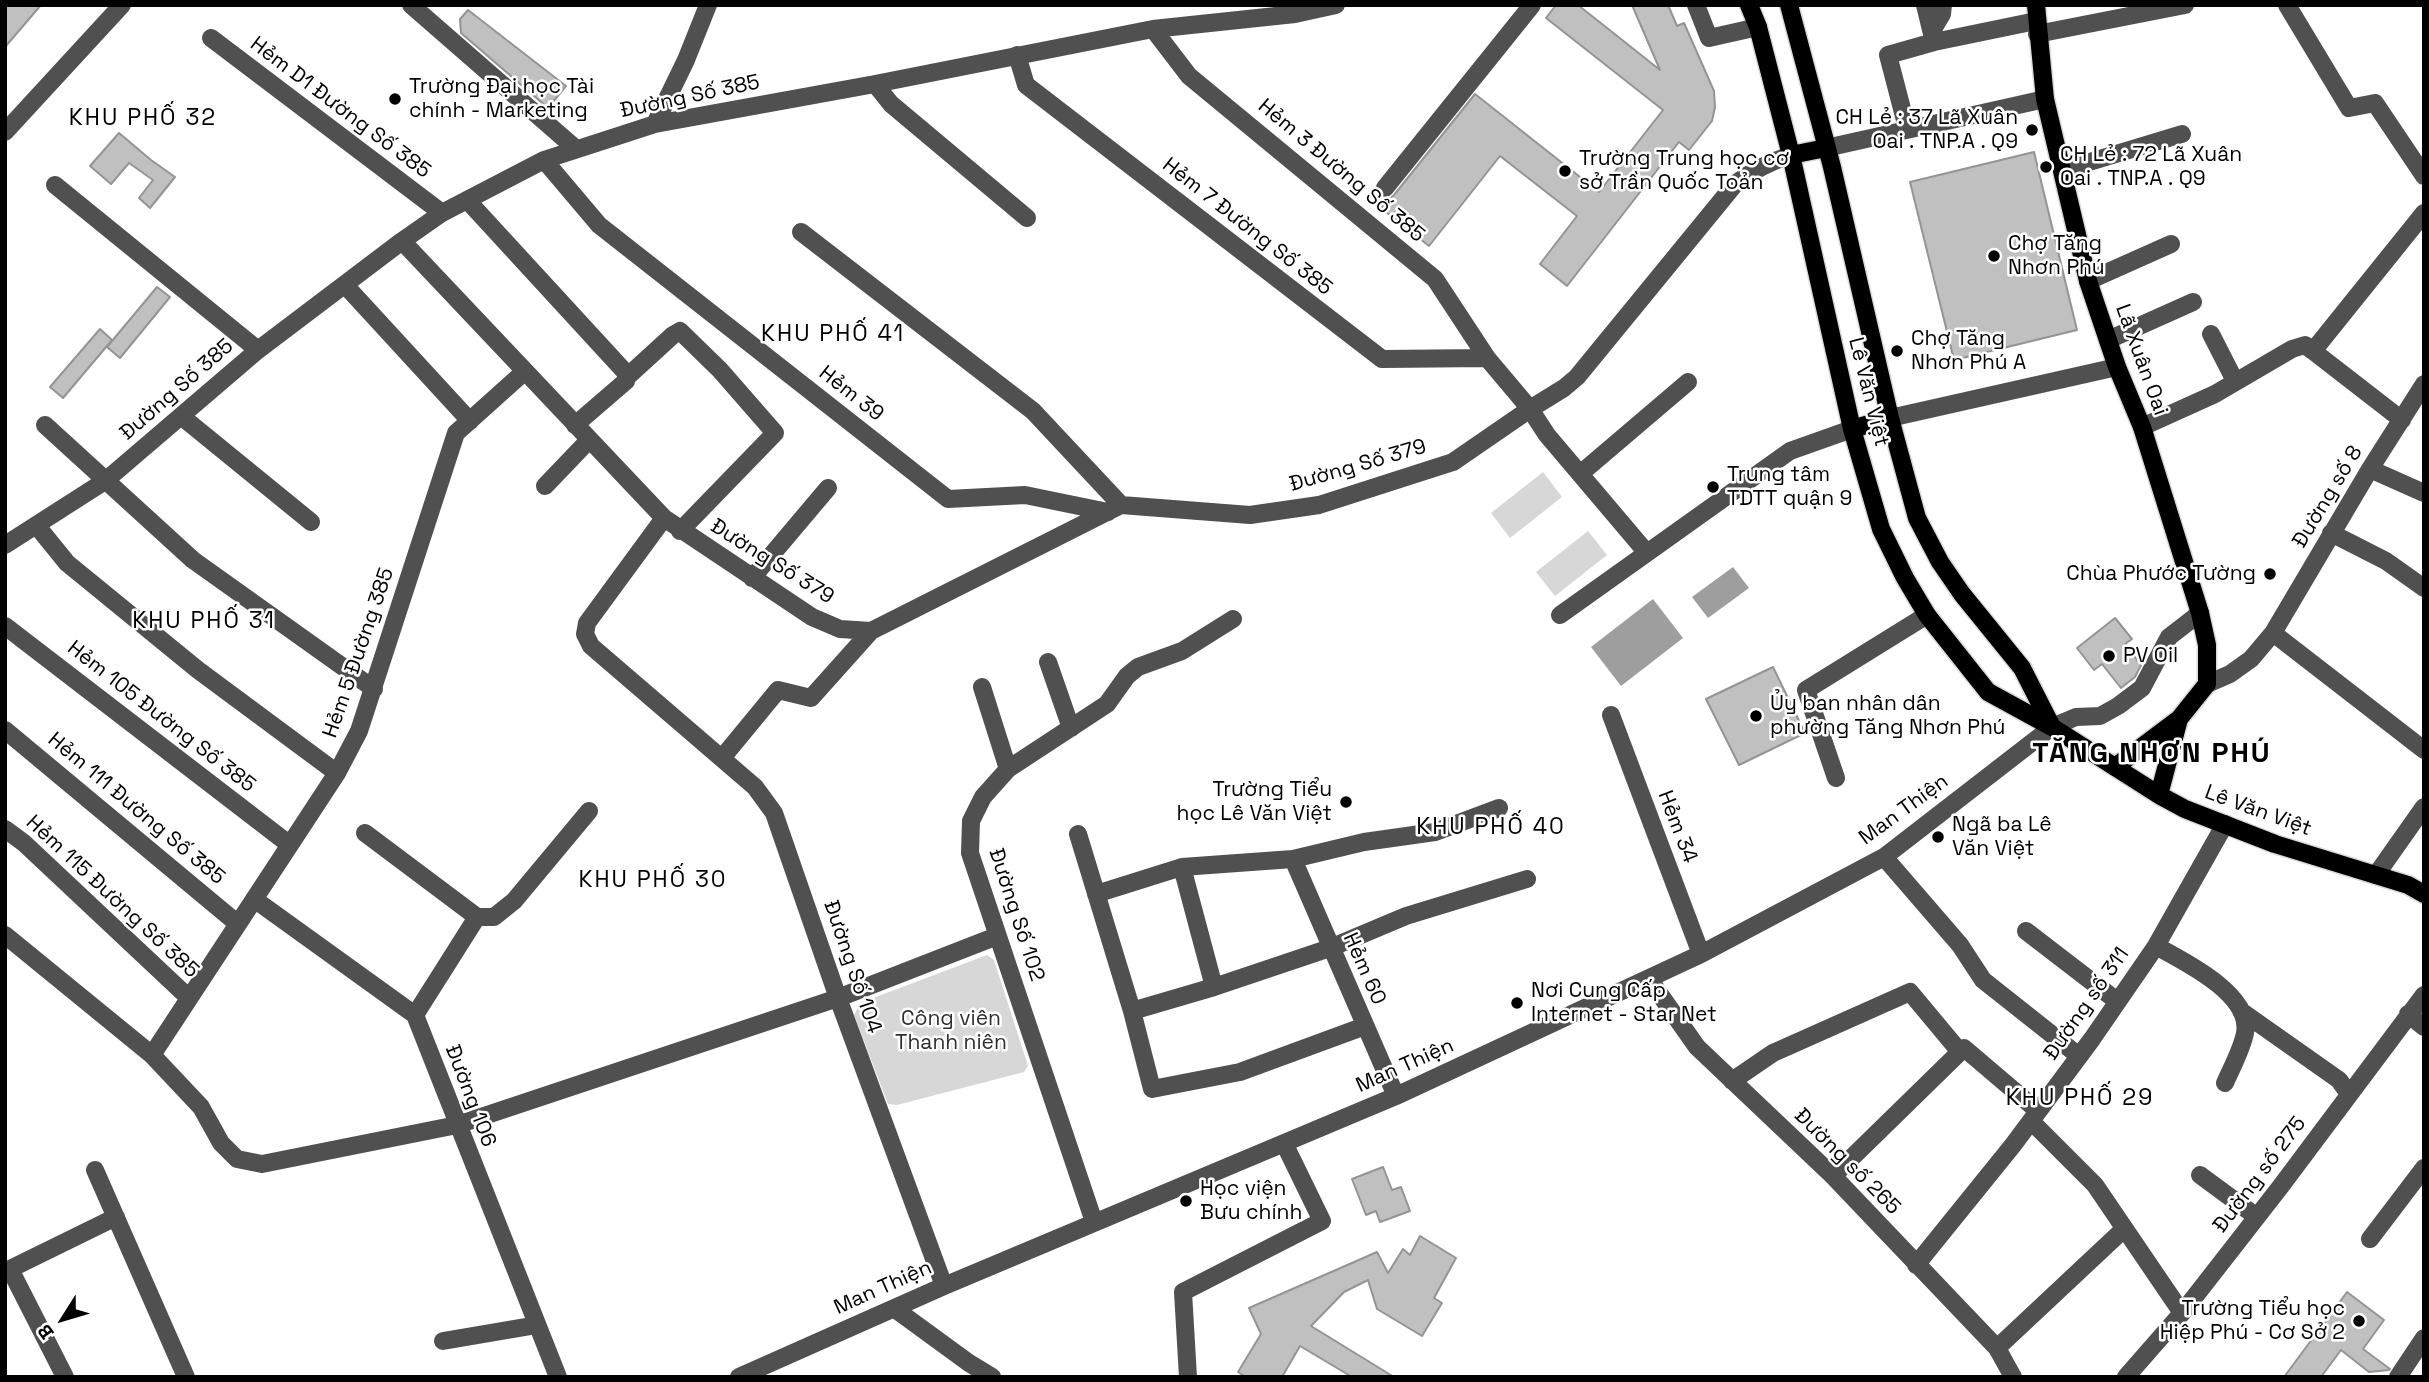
<!DOCTYPE html>
<html>
<head>
<meta charset="utf-8">
<style>
	body { margin:0 }
	#map { position:relative; width:2429px; height:1382px; overflow:hidden; background:#fff; font-family:"Space Grotesk",sans-serif }
	canvas { display:block }
	.frame { position:absolute; inset:0; border:7px solid #000; pointer-events:none }
	.north { position:absolute; left:28px; top:1284px; width:70px; height:70px; -webkit-text-stroke:5px #fff; paint-order:stroke; rotate:233deg; font-size:19px; font-weight:700; line-height:28px; text-align:center; color:#000 }
	.north::after { content:''; display:block; margin:auto; width:24px; height:32px; background:#000; clip-path:polygon(50% 0,100% 100%,50% 72%,0 100%) }
</style>
</head>
<body>
<div id="map">
<canvas width="2429" height="1382"></canvas>
<div class="frame"></div>
<div class="north">B</div>
</div>
<script>
const ctx = document.querySelector('canvas').getContext('2d');
ctx.lineJoin = 'round';
function fillPath(path, color) { ctx.fillStyle = color; ctx.fill(path, 'evenodd'); }
function stroke(path, color, width, dash) { ctx.strokeStyle = color; ctx.lineWidth = width; ctx.lineCap = dash ? 'butt' : 'round'; ctx.setLineDash(dash || []); ctx.stroke(path); }
function drawText(font, color, halo, rows, align = 'center') {
  ctx.font = font + ' "Space Grotesk",sans-serif'; ctx.lineWidth = 5; ctx.setLineDash([]); ctx.textBaseline = 'middle'; ctx.strokeStyle = halo; ctx.fillStyle = color; for (const [text, x, y, turn = 0] of rows) {
    ctx.save(); ctx.translate(x, y); ctx.rotate((+turn || 0) * Math.PI / 180); ctx.textAlign = isNaN(turn) ? turn : align; if (halo) ctx.strokeText(text, 0, 0); ctx.fillText(text, 0, 0); ctx.restore();
  }
}
fillPath(new Path2D(`
	M1543,472L1562,497L1510,538L1491,513Z
	M1588,531L1607,555L1555,596L1536,572Z
	M987,955L994,960L1028,1066L1024,1072L897,1105L888,1104L854,1015L860,1003Z`), '#d7d7d7');
fillPath(new Path2D(`
	M1733,567L1749,588L1708,618L1692,597Z
	M1653,599L1683,638L1621,686L1591,647Z`), '#9e9e9e');
const building = new Path2D(`
	M5,5H41L5,47Z
	M1556,5H1578L1660,70L1632,5H1668L1677,26L1684,23L1714,91L1715,107L1712,121L1689,150L1679,142L1567,286L1540,264L1577,216L1500,156L1429,246L1381,208L1394,195L1475,94L1599,192L1663,110L1546,18Z
	M468,10L566,86L548,108L461,33L460,19Z
	M119,133L151,160L175,177L150,208L139,198L153,180L129,163L111,184L90,166Z
	M2034,152L2077,330L1954,360L1910,182Z
	M157,287L170,297L120,358L107,347Z
	M100,329L112,340L63,398L50,387Z
	M2115,618L2132,639L2125,644L2141,665L2135,677L2121,688L2102,664L2094,670L2077,648Z
	M1773,667L1805,733L1739,765L1706,699Z
	M1383,1167L1392,1190L1401,1187L1410,1211L1380,1222L1376,1211L1366,1215L1352,1179Z
	M1420,1236L1456,1258L1434,1298L1442,1303L1422,1336L1377,1309L1368,1280L1344,1292L1311,1326L1394,1377H1352L1300,1346L1282,1377H1246L1238,1372L1261,1334L1249,1308L1377,1252L1388,1273L1403,1249L1410,1255Z
	M2347,1292L2384,1320L2363,1349L2390,1369L2389,1370L2369,1372L2341,1350L2321,1377H2284Z`);
fillPath(building, '#c0c0c0');
stroke(building, '#949494', 2);
const major = new Path2D(`
	M1749,5L1758,27L1791,155L1852,429L1881,529L1905,578L1927,615L1988,692L2052,727L2159,795L2185,809L2275,844L2408,885L2424,894
	M1789,5L1832,167L1890,418L1917,518L1940,562L1962,594L2022,668L2052,727
	M2036,5L2045,99L2088,281L2117,367L2142,427L2200,613L2207,645V684L2179,719L2115,767
	M1791,155L1826,148
	M1852,429L1890,418
	M2159,795L2179,719`);
stroke(major, '#dbdbdb', 21);
stroke(new Path2D(`
	M411,5L575,148
	M1696,5L1709,38L1758,27
	M1925,5L1934,42
	M2287,5L2349,108L2375,103L2424,176
	M1153,29L1189,76L1435,279L1487,358L1530,409L1547,435L1647,553
	M1932,31L1942,14L1943,5
	M2037,34L2185,5
	M211,38L442,213
	M1017,55L1026,85L1382,359L1487,358
	M875,84L891,104L1027,218
	M655,124L686,60L708,5
	M1907,128L1888,55L1934,42L2036,21
	M5,132L122,5
	M1826,148L2045,99
	M544,160L599,225L948,499L1025,495L1108,512
	M2063,170L2182,134
	M55,185L258,350
	M1385,188L1532,5
	M467,200L626,373V381L575,425
	M801,232L1033,411L1121,505
	M402,241L664,518L812,617L840,629L871,631L1121,505L1250,515L1319,505L1453,462L1530,409L1564,388L1577,377L1735,184C1753,170 1769,162 1791,155
	M2088,281L2171,244
	M345,285L470,421
	M2211,334L2235,381
	M2108,340L2193,302
	M2313,351L2402,420
	M627,377L673,335L680,331L720,370L775,433L680,531
	M181,416L311,522
	M1890,418L2117,367
	M45,425L193,560L374,689
	M2142,427L2215,394L2292,349L2305,345L2313,351L2424,213
	M2370,469L2424,493
	M1580,474L1688,382
	M545,486L589,440
	M664,518L587,623L585,634L591,646L755,787L774,813L838,998L944,1286
	M37,526L67,563L198,670L337,773
	M2331,533L2386,561L2424,588
	M5,545L105,481L258,350L402,241L442,213L544,160L655,124L875,84L1153,29L1295,14L1336,5
	M752,578L828,488
	M1560,615L1790,451L1852,429
	M5,626L290,845
	M2273,633L2424,750
	M1048,662L1071,728
	M2207,684L2230,674L2251,659L2273,633L2370,469L2424,384
	M982,687L1008,769
	M1611,715L1701,954
	M5,730L238,924
	M722,758L778,690L811,698L871,631
	M1836,778L1806,690L1927,615
	M5,829L24,843L189,998
	M365,833L477,917H494L514,901L589,811
	M1078,834L1132,1011L1152,1089L1240,1072L1365,1026
	M1884,857L1960,945L1983,980L2079,1056
	M1293,859L1396,1096
	M1182,867L1214,987
	M2376,875L2424,807
	M1096,894L1182,867L1293,859L1364,842L1435,832L1499,808
	M254,899L415,1015L558,1377
	M2026,931L2117,1001
	M5,935L152,1055L201,1107L221,1143L237,1159L262,1164L457,1125L838,998L997,936
	M2156,946C2183,961 2252,994 2245,1033C2242,1049 2232,1067 2225,1083
	M1649,979L1697,1047L1833,1176L1997,1348L2013,1377
	M1132,1011L1214,987L1330,948L1406,916L1527,879
	M2241,1011L2339,1080L2349,1094
	M2408,1014L2424,1027
	M415,1015L477,917
	M152,1055L337,773L359,731L456,433L524,372
	M1732,1081L1773,1053L1910,992L1960,1052
	M2031,1121L2095,1185L2182,1313
	M95,1170L186,1377
	M2200,1175L2257,1217
	M1833,1176L1964,1048L2038,1111
	M1094,1222L970,853L971,821L983,797L1008,769L1107,704L1127,676L1138,667L1182,651L1233,619
	M2370,1239L2424,1168
	M1916,1265L2013,1145L2092,1039L2156,946L2225,824
	M895,1309L969,1363L992,1377
	M443,1341L537,1325
	M1997,1348L2124,1229
	M65,1377L10,1269L116,1217
	M739,1377L944,1286L1396,1096L1701,954L1884,857L2052,727L2076,717L2100,716L2118,706L2142,688L2169,637L2200,613
	M1188,1377L1183,1292L1322,1221L1284,1143
	M2126,1377L2182,1313L2281,1186L2424,995
	M2398,1377L2424,1338`), '#505050', 18);
stroke(major, '#000', 18);
for (const [x, y, r, color] of [
	[395,99,7,"#000"],
	[2032,130,7,"#000"],
	[2046,167,7,"#000"],
	[1565,171,7,"#000"],
	[1994,256,7,"#000"],
	[1897,351,7,"#000"],
	[1713,487,7,"#000"],
	[2270,574,7,"#000"],
	[2109,656,7,"#000"],
	[1756,716,7,"#000"],
	[1346,802,7,"#000"],
	[1938,837,7,"#000"],
	[1517,1003,7,"#000"],
	[1186,1201,7,"#000"],
	[2359,1321,7,"#000"]
]) { const dot = new Path2D(); dot.arc(x, y, r, 0, 2 * Math.PI); ctx.fillStyle = color; ctx.fill(dot); stroke(dot, '#fff', 2.5); }
drawText('21px', '#000', '#fff', [
	["Trường Đại học Tài",409,87],
	["chính - Marketing",409,111],
	["CH Lẻ : 37 Lã Xuân",2018,118,"right"],
	["Oai . TNP.A . Q9",2018,142,"right"],
	["CH Lẻ : 72 Lã Xuân",2060,155],
	["Oai . TNP.A . Q9",2060,179],
	["Trường Trung học cơ",1579,159],
	["sở Trần Quốc Toản",1579,183],
	["Chợ Tăng",2008,244],
	["Nhơn Phú",2008,268],
	["Chợ Tăng",1911,339],
	["Nhơn Phú A",1911,363],
	["Trung tâm",1727,475],
	["TDTT quận 9",1727,499],
	["Chùa Phước Tường",2256,574,"right"],
	["PV Oil",2123,656],
	["Ủy ban nhân dân",1770,704],
	["phường Tăng Nhơn Phú",1770,728],
	["Trường Tiểu",1332,790,"right"],
	["học Lê Văn Việt",1332,814,"right"],
	["Ngã ba Lê",1952,825],
	["Văn Việt",1952,849],
	["Nơi Cung Cấp",1531,991],
	["Internet - Star Net",1531,1015],
	["Học viện",1200,1189],
	["Bưu chính",1200,1213],
	["Trường Tiểu học",2345,1309,"right"],
	["Hiệp Phú - Cơ Sở 2",2345,1333,"right"]
], 'left');
drawText('21px', '#000', '#fff', [
	["Đường Số 385",690,97,-12],
	["Hẻm D1 Đường Số 385",340,108,37],
	["Hẻm 3 Đường Số 385",1341,171,40],
	["Hẻm 7 Đường Số 385",1247,227,38],
	["Lã Xuân Oai",2141,360,70],
	["Đường Số 385",177,390,-41],
	["Lê Văn Việt",1868,392,76],
	["Hẻm 39",851,394,38],
	["Đường Số 379",1358,466,-16],
	["Đường số 8",2328,497,-59],
	["Đường Số 379",772,562,32],
	["Hẻm 5 Đường 385",359,653,-71],
	["Hẻm 105 Đường Số 385",161,717,38],
	["Hẻm 111 Đường Số 385",136,809,40],
	["Man Thiện",1904,810,-36],
	["Lê Văn Việt",2258,811,20],
	["Hẻm 34",1677,827,69],
	["Hẻm 115 Đường Số 385",112,897,43],
	["Đường Số 102",1016,915,72],
	["Đường Số 104",852,967,71],
	["Hẻm 60",1364,969,66],
	["Đường số 311",2087,1004,-55],
	["Man Thiện",1405,1066,-24],
	["Đường 106",470,1096,69],
	["Đường số 265",1847,1162,45],
	["Đường số 275",2260,1175,-53],
	["Man Thiện",883,1288,-24]
]);
drawText('21px', '#2e2e2e', '#fff', [
	["Công viên",951,1019],
	["Thanh niên",951,1043]
]);
ctx.letterSpacing = '2px';
drawText('23px', '#000', '#fff', [
	["KHU PHỐ 32",143,119],
	["KHU PHỐ 41",833,335],
	["KHU PHỐ 31",204,622],
	["KHU PHỐ 40",1491,828],
	["KHU PHỐ 30",653,881],
	["KHU PHỐ 29",2080,1099]
]);
ctx.letterSpacing = '0px';
ctx.letterSpacing = '2px';
drawText('bold 28px', '#000', '#fff', [
	["TĂNG NHƠN PHÚ",2152,754]
]);
ctx.letterSpacing = '0px';
</script>
</body>
</html>
